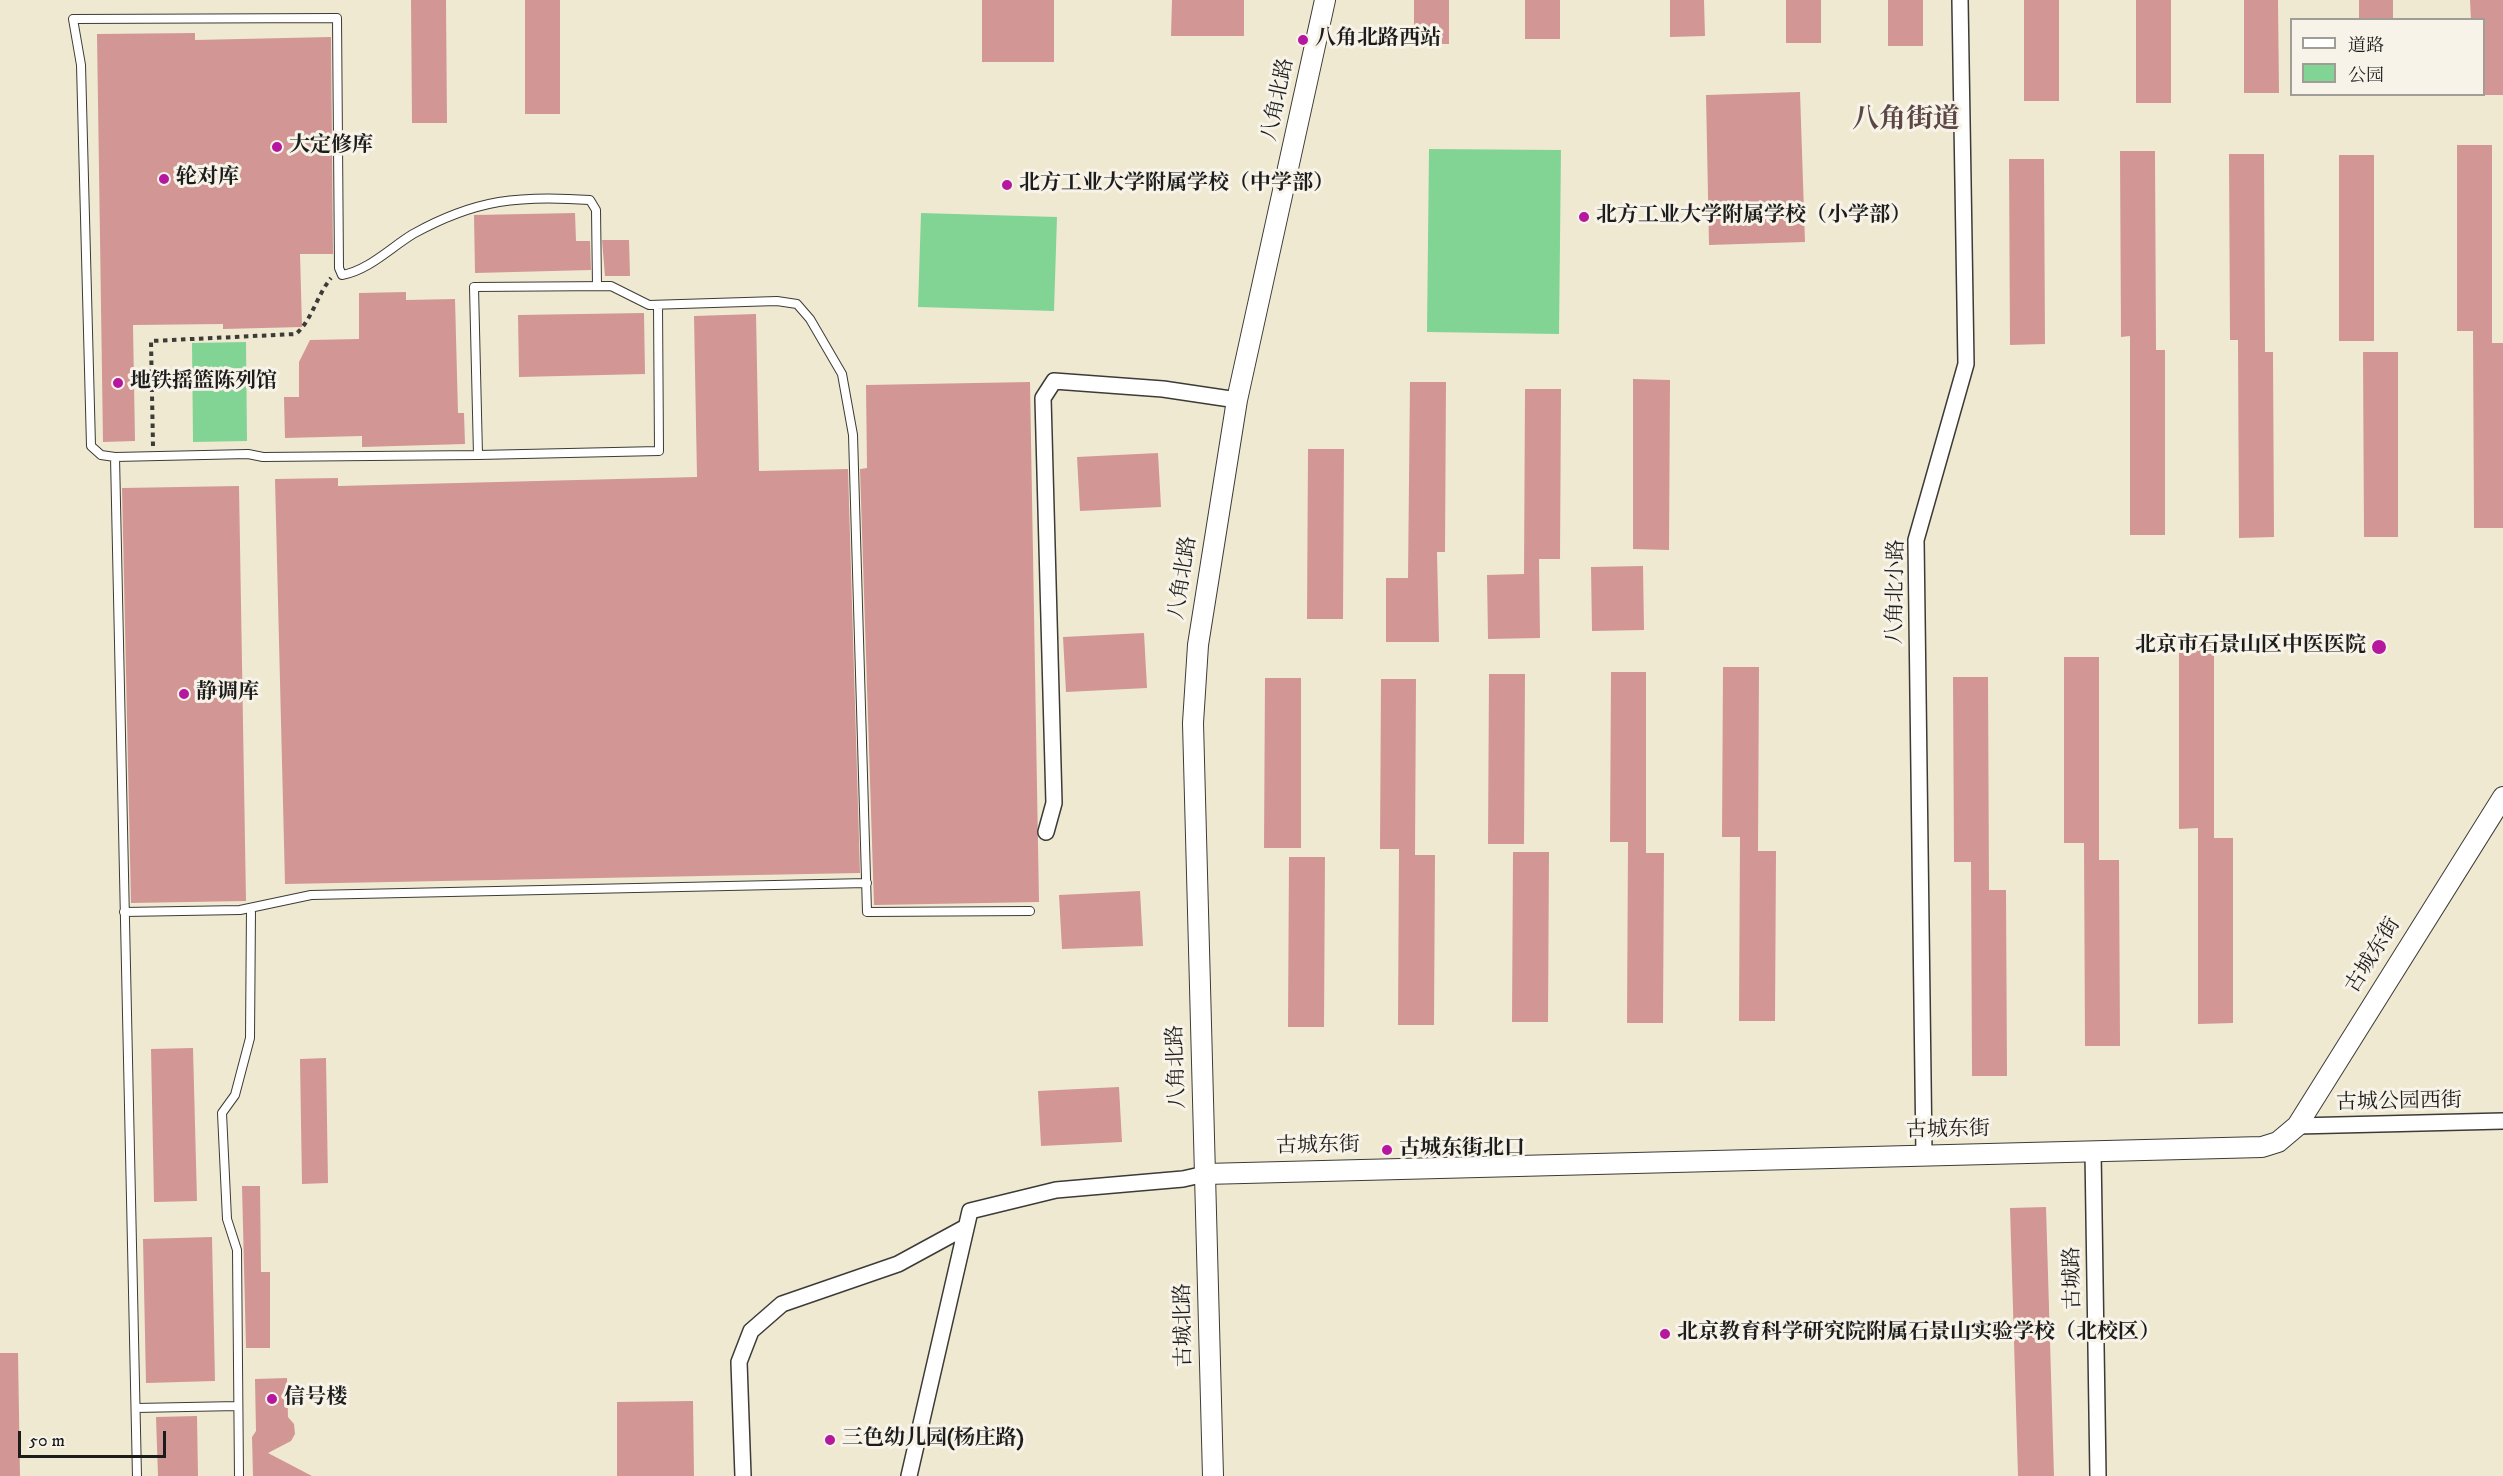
<!DOCTYPE html>
<html>
<head>
<meta charset="utf-8">
<style>
	body { margin:0 }
	#map { position:relative; width:2503px; height:1476px; overflow:hidden; background:#f0e9d1; font-family:"IM FELL DW Pica","Noto Serif SC",serif }
	canvas { display:block }
	.legend { position:absolute; left:2290px; top:18px; width:195px; height:78px; box-sizing:border-box; background:#f7f3e8; border:2px solid #9f9d96; margin:0; padding:8px 10px; list-style:none; font-size:18px; color:#1c1c1c }
	.legend li { display:flex; align-items:center; gap:12px; height:30px }
	.legend b { width:30px; border:2px solid #9f9d96 }
	.scale { position:absolute; left:18px; top:1431px; width:148px; height:27px; box-sizing:border-box; border:3px solid #1c1c1c; border-top:0; padding-left:8px; font-size:18px; line-height:21px; white-space:nowrap; color:#1c1c1c; -webkit-text-stroke:4px #f7f3e8; paint-order:stroke }
</style>
</head>
<body>
<div id="map">
<canvas width="2503" height="1476"></canvas>
<ul class="legend">
<li><b style="height:8px;background:#fff"></b>道路</li>
<li><b style="height:16px;background:#82d495"></b>公园</li>
</ul>
<div class="scale">50 m</div>
</div>
<script>
const ctx = document.querySelector('canvas').getContext('2d');
ctx.lineJoin = 'round';
function fillPath(path, color) { ctx.fillStyle = color; ctx.fill(path, 'evenodd'); }
function stroke(path, color, width, dash) { ctx.strokeStyle = color; ctx.lineWidth = width; ctx.lineCap = dash ? 'butt' : 'round'; ctx.setLineDash(dash || []); ctx.stroke(path); }
function drawText(font, color, halo, rows, align = 'center') {
  ctx.font = font + ' "IM FELL DW Pica","Noto Serif SC",serif'; ctx.lineWidth = 6; ctx.setLineDash([]); ctx.textBaseline = 'middle'; ctx.strokeStyle = halo; ctx.fillStyle = color; for (const [text, x, y, turn = 0] of rows) {
    ctx.save(); ctx.translate(x, y); ctx.rotate((+turn || 0) * Math.PI / 180); ctx.textAlign = isNaN(turn) ? turn : align; if (halo) ctx.strokeText(text, 0, 0); ctx.fillText(text, 0, 0); ctx.restore();
  }
}
fillPath(new Path2D(`
	M1429,149L1561,150L1559,334L1427,332Z
	M921,213L1057,217L1054,311L918,307Z
	M246,342L247,441L193,442L192,343Z`), '#82d495');
fillPath(new Path2D(`
	M411,0H446L447,123H412Z
	M525,0H560V114H525Z
	M982,0H1054V62H982Z
	M1172,0H1244V36H1171Z
	M1414,0H1449V44H1414Z
	M1525,0H1560V39H1525Z
	M1670,0H1704L1705,36L1670,37Z
	M1786,0H1821V43H1786Z
	M1888,0H1923V46H1888Z
	M2024,0H2059V101H2024Z
	M2136,0H2171V103H2136Z
	M2244,0H2278L2279,93H2244Z
	M2359,0H2393V20H2359Z
	M2470,0H2503V95H2484V20H2471Z
	M195,33V40L331,37L333,254H300L302,327L223,329V324L133,325L135,441L103,442L97,34Z
	M1800,92L1805,242L1709,245L1706,95Z
	M2457,145H2492V343H2503V528H2474L2473,331H2457Z
	M2120,151H2155L2156,350H2165V535H2130V336L2121,337Z
	M2229,154H2264L2265,352H2273L2274,537L2239,538L2238,340H2230Z
	M2339,155H2374V341H2339Z
	M2009,159H2044L2045,344L2010,345Z
	M575,213L576,241H590L591,270L475,273L474,215Z
	M602,240H629L630,276H605Z
	M406,292V300L455,299L458,413H464L465,444L362,447V436L285,438L284,397H299V362L310,340L359,339V293Z
	M644,313L645,374L519,377L518,315Z
	M756,314L759,471L848,469L860,873L285,884L275,479L338,478V486L697,477L694,316Z
	M2363,352H2398V537H2364Z
	M1633,379L1670,380L1669,550L1633,549Z
	M1030,382L1039,902L874,905L860,469L867,468L866,385Z
	M1410,382H1446L1445,552H1437L1439,642H1386V578H1408Z
	M1525,389H1561L1560,559H1539L1540,638L1488,639L1487,575L1524,574Z
	M1308,449H1344L1343,619H1307Z
	M1158,453L1161,507L1080,511L1077,457Z
	M239,486L246,901L131,903L122,488Z
	M1643,566L1644,630L1592,631L1591,567Z
	M1144,633L1147,688L1066,692L1063,637Z
	M2179,643H2214V838H2233V1023L2198,1024V828L2179,829Z
	M2064,657H2099V860H2119L2120,1046H2085L2084,843H2064Z
	M1723,667H1759L1758,851H1776L1775,1021H1739L1740,837H1722Z
	M1611,672H1646V853H1664L1663,1023H1627L1628,842H1610Z
	M1489,674H1525L1524,844H1488Z
	M1953,677H1988L1989,890H2006L2007,1076H1972L1971,862H1954Z
	M1265,678H1301V848H1264Z
	M1381,679H1416L1415,855H1435L1434,1025H1398L1399,849H1380Z
	M1513,852H1549L1548,1022H1512Z
	M1289,857H1325L1324,1027H1288Z
	M1140,891L1143,946L1062,949L1059,895Z
	M193,1048L197,1201L154,1202L151,1049Z
	M326,1058L328,1183L302,1184L300,1059Z
	M1119,1087L1122,1142L1041,1146L1038,1091Z
	M242,1186H260L261,1272H270V1348H246Z
	M2046,1207L2054,1476H2018L2010,1208Z
	M212,1237L215,1381L146,1383L143,1239Z
	M0,1353H18L20,1476H0Z
	M287,1378L288,1417L294,1424L295,1434L291,1441L268,1453L312,1476H253L252,1437L256,1431L255,1379Z
	M693,1401L694,1476H617V1402Z
	M197,1416L198,1476H158L156,1417Z`), '#d29694');
const service = new Path2D(`
	M597,286L596,210L590,200C520,195 476,199 413,234C390,248 369,270 342,275L339,268L337,18L73,19L81,65L91,446L101,455L115,457L248,454L263,457L478,455L474,287L611,286L649,305L777,301L797,304L810,319L842,374L853,435L867,912L1030,911
	M478,455L659,451L658,305
	M115,457L137,1476
	M124,912L240,910L311,895L867,883
	M136,1408L238,1406
	M239,1476L237,1250L227,1219L222,1113L235,1095L250,1038L251,908`);
const minor = new Path2D(`
	M1046,832L1054,803L1043,398L1054,381L1163,389L1237,400
	M2297,1126L2503,1121
	M2093,1151L2098,1476
	M1924,1155L1916,540L1966,364L1960,0
	M743,1476L739,1362L751,1331L782,1304L898,1264L966,1227
	M909,1476L970,1211L1056,1190L1183,1179L1205,1174`);
const tertiary = new Path2D(`
	M1205,1174L2262,1147L2278,1142L2297,1126L2503,797
	M1213,1476L1193,723L1198,645L1237,400L1325,0`);
stroke(service, '#3c3b37', 10);
stroke(minor, '#3c3b37', 18);
stroke(tertiary, '#3c3b37', 22);
stroke(new Path2D(`
	M153,446L151,341L296,334C312,320 317,295 331,278`), '#3c3b37', 4, [4.5, 4.5]);
stroke(service, '#fff', 8);
stroke(minor, '#fff', 15);
stroke(tertiary, '#fff', 20);
for (const [x, y, r, color] of [
	[1303,40,6,"#b5179e"],
	[277,147,6,"#b5179e"],
	[164,179,6,"#b5179e"],
	[1007,185,6,"#b5179e"],
	[1584,217,6,"#b5179e"],
	[118,383,6,"#b5179e"],
	[2379,647,8,"#b5179e"],
	[184,694,6,"#b5179e"],
	[1387,1150,6,"#b5179e"],
	[1665,1334,6,"#b5179e"],
	[272,1399,6,"#b5179e"],
	[830,1440,6,"#b5179e"]
]) { const dot = new Path2D(); dot.arc(x, y, r, 0, 2 * Math.PI); ctx.fillStyle = color; ctx.fill(dot); stroke(dot, '#f7f3e8', 2); }
drawText('bold 21px', '#1c1c1c', '#f7f3e8', [
	["八角北路西站",1315,40],
	["大定修库",289,147],
	["轮对库",176,179],
	["北方工业大学附属学校（中学部）",1019,185],
	["北方工业大学附属学校（小学部）",1596,217],
	["地铁摇篮陈列馆",130,383],
	["北京市石景山区中医医院",2366,647,"right"],
	["静调库",196,694],
	["古城东街北口",1399,1150],
	["北京教育科学研究院附属石景山实验学校（北校区）",1677,1334],
	["信号楼",284,1399],
	["三色幼儿园(杨庄路)",842,1440]
], 'left');
drawText('21px', '#1c1c1c', '#f7f3e8', [
	["八角北路",1279,100,-78],
	["八角北路",1184,578,-81],
	["八角北小路",1897,592,-89],
	["古城东街",2374,956,-58],
	["八角北路",1178,1067,-92],
	["古城公园西街",2399,1103,-1],
	["古城东街",1948,1131,-1],
	["古城东街",1318,1147,-1],
	["古城路",2074,1278,-91],
	["古城北路",1185,1325,-91]
]);
drawText('bold 27px', '#5c4746', '#f7f3e8', [
	["八角街道",1906,121]
]);
</script>
</body>
</html>
